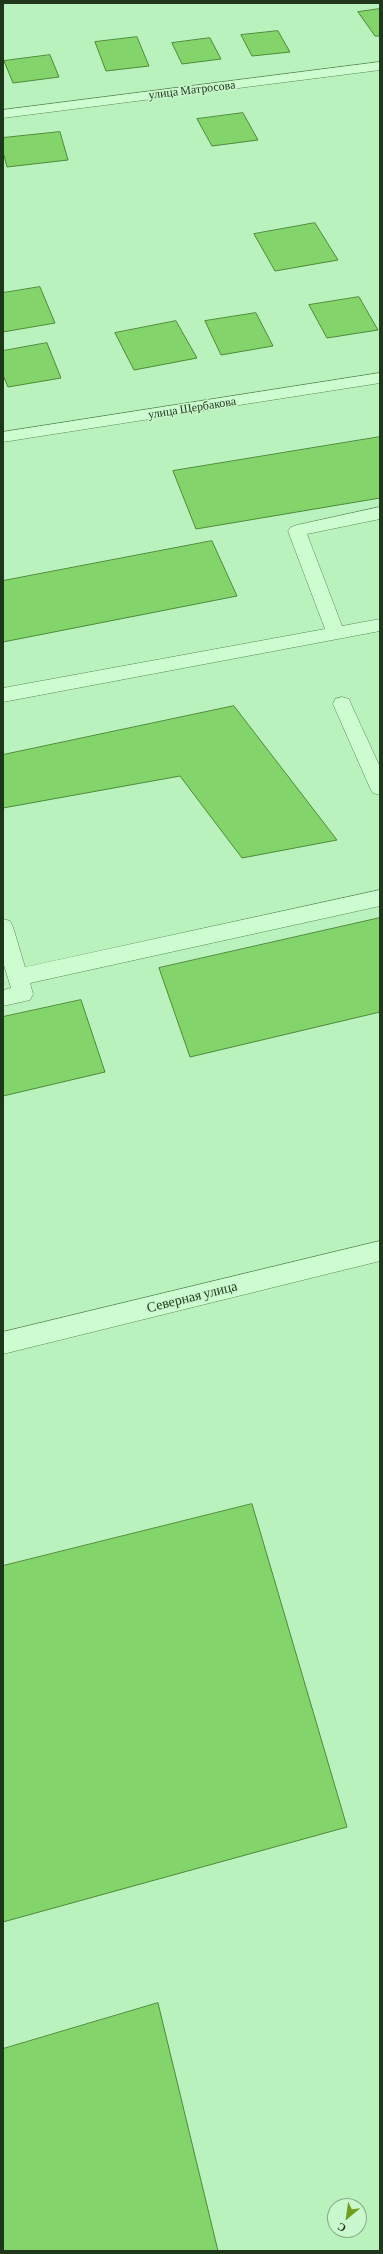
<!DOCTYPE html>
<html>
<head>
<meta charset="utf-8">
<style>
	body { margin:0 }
	#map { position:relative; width:383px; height:2254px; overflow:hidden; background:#baf2bd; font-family:"Crimson Pro",serif }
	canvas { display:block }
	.frame { position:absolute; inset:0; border:4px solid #1e371a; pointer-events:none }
	.north { position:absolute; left:327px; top:2198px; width:40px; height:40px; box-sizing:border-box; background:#caf8ce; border:1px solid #85ab86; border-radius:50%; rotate:209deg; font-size:11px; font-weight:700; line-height:16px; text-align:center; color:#1e371a }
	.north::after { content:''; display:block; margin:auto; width:14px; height:18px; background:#719e1e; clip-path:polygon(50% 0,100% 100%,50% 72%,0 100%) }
</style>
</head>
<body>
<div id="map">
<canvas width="383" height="2254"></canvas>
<div class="frame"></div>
<div class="north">С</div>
</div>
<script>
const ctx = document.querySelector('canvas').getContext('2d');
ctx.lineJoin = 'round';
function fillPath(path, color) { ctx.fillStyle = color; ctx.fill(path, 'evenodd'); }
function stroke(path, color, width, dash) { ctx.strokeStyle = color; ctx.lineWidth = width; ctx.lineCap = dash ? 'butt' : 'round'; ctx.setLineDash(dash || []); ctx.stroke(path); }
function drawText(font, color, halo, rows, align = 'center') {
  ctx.font = font + ' "Crimson Pro",serif'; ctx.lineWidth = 3; ctx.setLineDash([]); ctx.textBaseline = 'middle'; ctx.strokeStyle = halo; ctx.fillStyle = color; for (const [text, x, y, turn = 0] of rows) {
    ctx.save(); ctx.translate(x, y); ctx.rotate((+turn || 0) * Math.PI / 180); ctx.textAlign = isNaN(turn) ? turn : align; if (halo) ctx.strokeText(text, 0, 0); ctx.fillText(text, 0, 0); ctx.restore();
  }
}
const building = new Path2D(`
	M380,9V36H375L358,12Z
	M278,31L290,52L252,56L241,35Z
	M137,37L149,66L106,71L95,42Z
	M210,38L221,59L182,64L172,43Z
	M50,55L59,77L13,83L4,61Z
	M243,113L258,140L212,146L197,119Z
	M60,132L68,160L7,167L3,152V138Z
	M315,223L338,260L275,271L254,234Z
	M40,287L55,323L3,332V293Z
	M359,297L378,330L327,338L309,305Z
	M256,313L273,346L221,355L205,321Z
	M176,321L197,358L134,370L115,333Z
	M47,343L61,378L8,387L3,375V351Z
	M380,437V498L196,529L173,471Z
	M212,541L237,596L3,642V581Z
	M234,706L337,840L242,858L180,776L3,808V755Z
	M380,918V1012L190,1057L159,968Z
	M81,1000L105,1072L3,1096V1017Z
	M252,1504L347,1827L3,1922V1566Z
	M158,2003L218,2251H3V2049Z`);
fillPath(building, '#84d46c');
stroke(building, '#4c8b37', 1);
const minor = new Path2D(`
	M380,62V70L3,118V110Z
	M380,373V383L3,442V432Z
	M380,507V519L307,534L342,626L380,619V631L3,702V688L325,629L288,531L291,527L297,525Z
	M342,697L349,699L351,704L380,767V795L373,793L370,788L333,704L335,699Z
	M380,890V906L30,983L33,994L30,1000L3,1006V990L11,988L3,962V919L10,921L13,927L25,967Z
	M380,1241V1261L3,1354V1332Z`);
stroke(minor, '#598a53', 1);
fillPath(minor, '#cefcd1');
drawText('12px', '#1e371a', '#caf8ce', [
	["улица Матросова",192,90,-7],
	["улица Щербакова",192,408,-9]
]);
drawText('14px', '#1e371a', '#caf8ce', [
	["Северная улица",192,1297,-14]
]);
</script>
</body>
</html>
